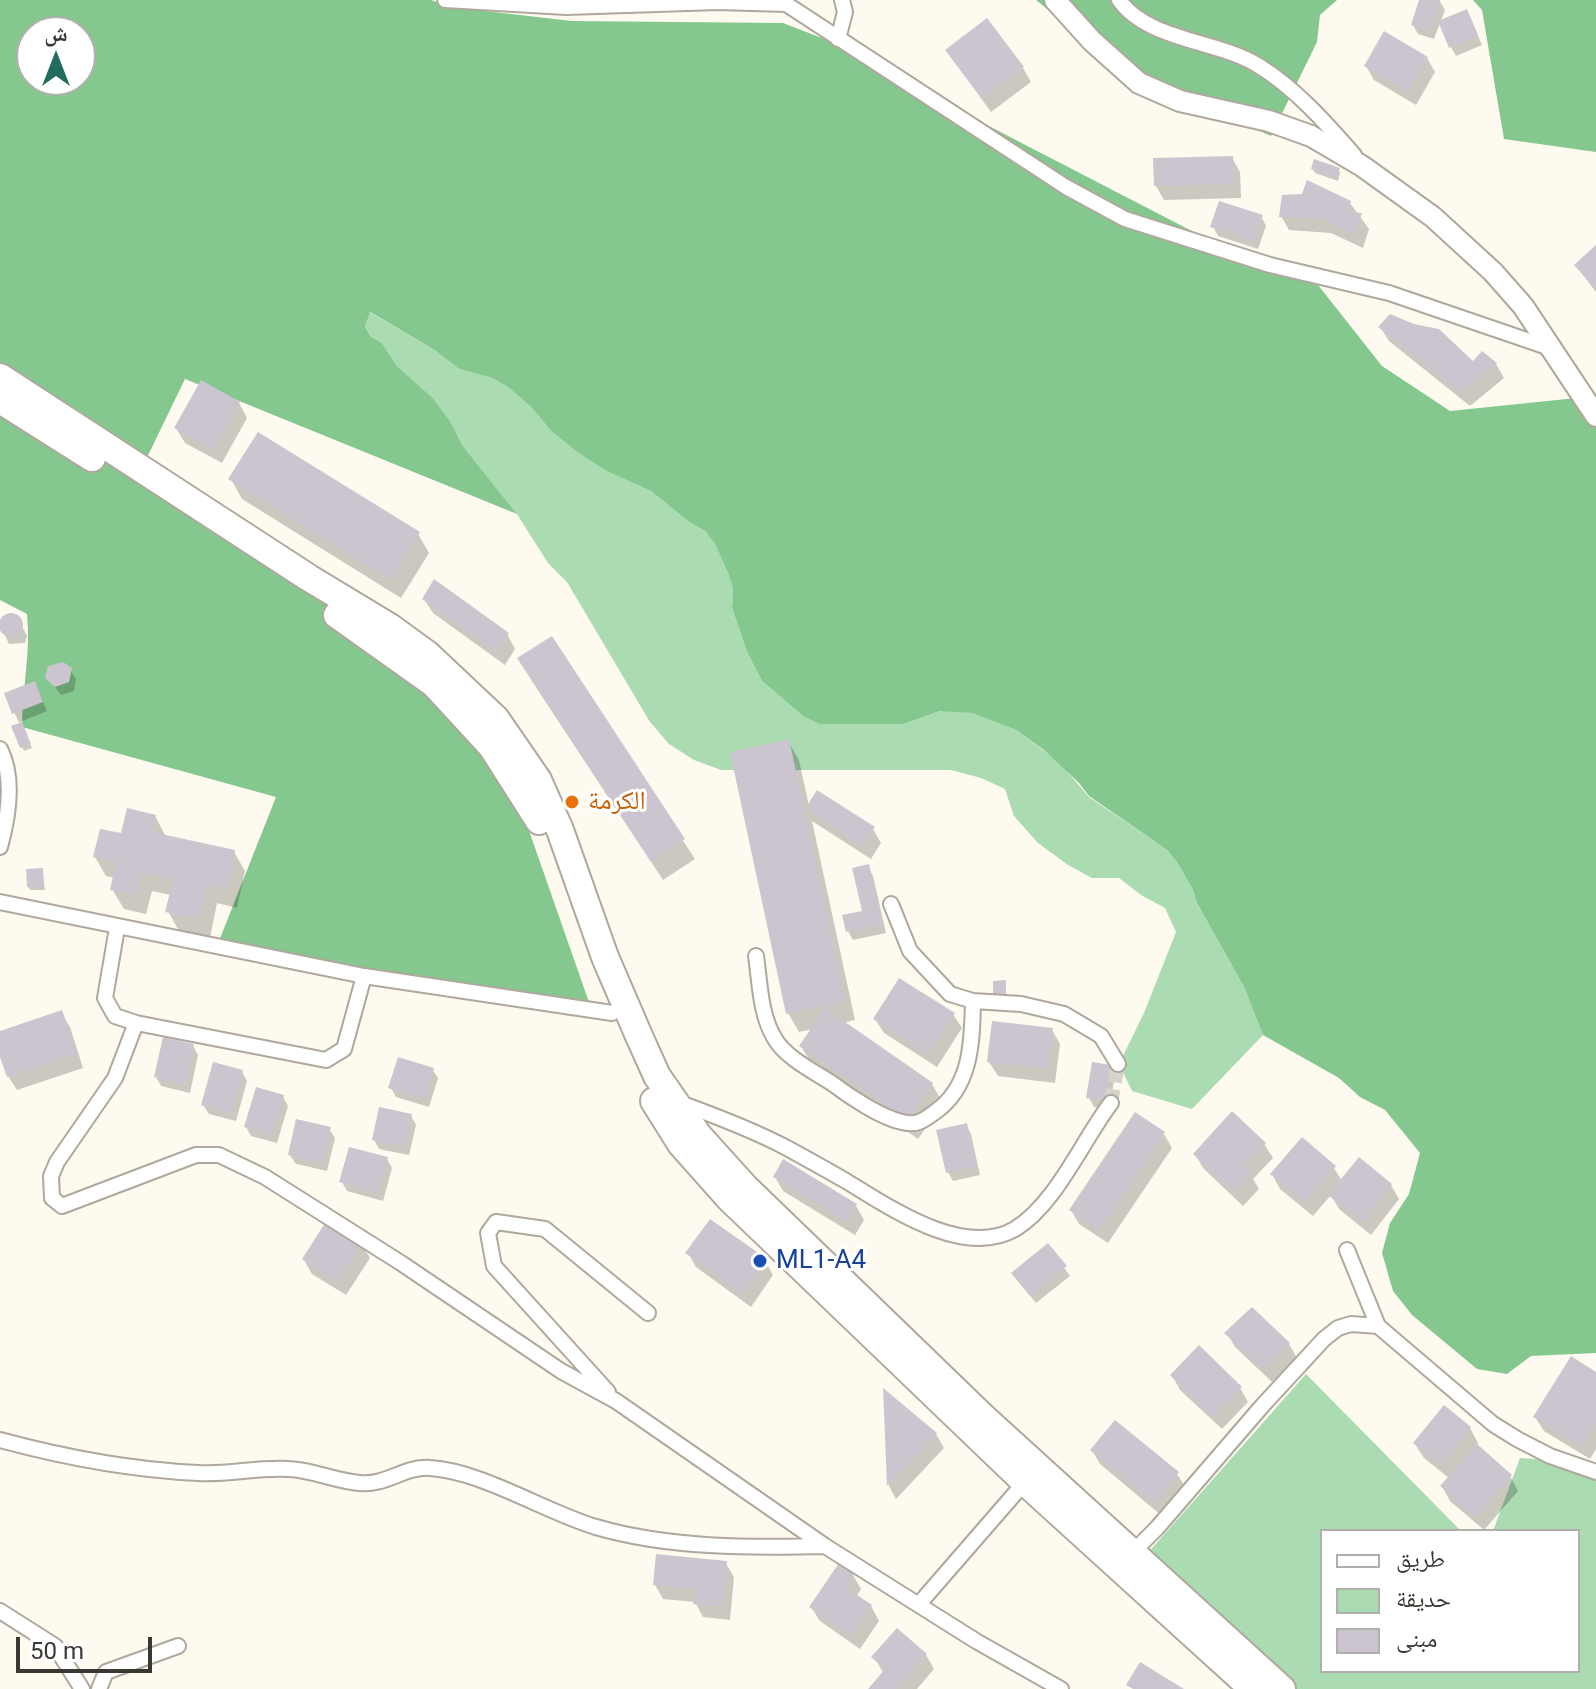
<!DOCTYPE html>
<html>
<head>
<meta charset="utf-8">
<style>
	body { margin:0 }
	#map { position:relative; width:1596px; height:1689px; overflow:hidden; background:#fefaf0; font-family:Roboto,"Noto Naskh Arabic",sans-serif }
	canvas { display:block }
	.legend { position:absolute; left:1320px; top:1529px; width:260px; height:144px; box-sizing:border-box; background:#fff; border:2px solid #b0afad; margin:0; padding:10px 14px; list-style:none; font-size:24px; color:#3a3833 }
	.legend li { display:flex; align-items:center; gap:16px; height:40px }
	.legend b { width:40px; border:2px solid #b0afad }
	.north { position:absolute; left:16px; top:16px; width:80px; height:80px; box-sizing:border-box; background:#fff; border:2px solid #b0afad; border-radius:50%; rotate:0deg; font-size:22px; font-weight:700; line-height:32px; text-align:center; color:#3a3833 }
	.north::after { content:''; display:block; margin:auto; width:28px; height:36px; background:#256c60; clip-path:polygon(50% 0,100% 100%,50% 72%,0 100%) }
	.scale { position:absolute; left:16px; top:1637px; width:136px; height:36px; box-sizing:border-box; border:4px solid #3a3833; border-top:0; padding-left:10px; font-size:24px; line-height:28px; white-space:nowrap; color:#3a3833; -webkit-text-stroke:6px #fff; paint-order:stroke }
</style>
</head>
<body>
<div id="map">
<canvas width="1596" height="1689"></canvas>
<ul class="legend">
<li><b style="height:10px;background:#fff"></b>طريق</li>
<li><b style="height:22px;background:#abdbb1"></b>حديقة</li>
<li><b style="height:22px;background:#ccc5d0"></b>مبنى</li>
</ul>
<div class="north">ش</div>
<div class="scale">50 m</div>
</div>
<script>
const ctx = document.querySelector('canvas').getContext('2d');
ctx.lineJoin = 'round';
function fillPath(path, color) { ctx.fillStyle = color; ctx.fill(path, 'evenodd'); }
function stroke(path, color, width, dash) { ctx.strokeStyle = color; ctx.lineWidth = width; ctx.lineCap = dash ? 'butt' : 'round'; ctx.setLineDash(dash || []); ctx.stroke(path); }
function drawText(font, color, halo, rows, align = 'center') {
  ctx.font = font + ' Roboto,"Noto Naskh Arabic",sans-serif'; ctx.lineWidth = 6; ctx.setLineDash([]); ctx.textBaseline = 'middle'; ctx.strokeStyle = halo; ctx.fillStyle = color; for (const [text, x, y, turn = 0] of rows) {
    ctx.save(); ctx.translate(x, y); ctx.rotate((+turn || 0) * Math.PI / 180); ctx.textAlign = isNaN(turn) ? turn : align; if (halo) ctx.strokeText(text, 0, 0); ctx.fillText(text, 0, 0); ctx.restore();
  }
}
fillPath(new Path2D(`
	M369,312L436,351L459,369L492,378L508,387L532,408L551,431L577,452L606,471L651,491L689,522L705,531L715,544L728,573L733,589L732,608L747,652L762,681L803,716L904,724L940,711H954L972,713L1016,730L1058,761L1089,797L1167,850L1177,862L1193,890L1197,903L1244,987L1263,1035L1192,1109L1132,1091L1119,1064L1144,1013L1176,932L1165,908L1141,895L1119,878H1092L1068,865L1038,843L1014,816L1005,789L981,778L951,770H721L694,760L669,744L650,722L567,582L548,563L517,514L463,446L450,421L433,398L397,366L382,343L370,336L365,326Z
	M1306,1374L1461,1531H1322V1671H1578V1531H1493L1520,1458L1596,1463V1689H1293L1146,1555Z`), '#abdbb1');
fillPath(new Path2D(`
	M0,0H431L450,7L572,21L783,23L840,45L927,94L1217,244L1303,266L1382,366L1450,411L1596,396V1353L1531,1356L1507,1374L1477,1369L1412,1315L1393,1291L1382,1253L1390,1223L1409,1194L1420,1153L1385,1110L1360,1097L1339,1078L1263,1035L1244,987L1197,903L1193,890L1177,862L1167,850L1089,796L1079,783L1044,750L1016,730L972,713L940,711L904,724H820L803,716L762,681L747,652L732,608L733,589L728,573L715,544L705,531L689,522L651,491L606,471L577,452L551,431L532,408L508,387L492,378L459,369L436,351L370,312L365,326L370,336L382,343L397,366L433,398L450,421L463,446L517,514L185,379L138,476L165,490L490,719L591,1008L217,946L276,797L22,727C22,689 31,653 27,614L0,600ZM32,32H80V80H32Z
	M1036,0H1337L1320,15L1317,42L1271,136L1127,74Z
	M1473,0H1596V152L1504,139L1482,10Z`), '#85c88f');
fillPath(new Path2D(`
	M1421,0H1439L1445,10L1434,39L1418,34L1413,25Z
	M1471,20L1482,45L1456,56L1451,47Z
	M947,51L1023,68L1031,82L991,112Z
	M1427,58L1435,72L1416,105L1374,80L1366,66Z
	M1232,158L1240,172L1241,198L1164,200L1156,186Z
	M1313,169H1338L1340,173L1338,181L1315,173Z
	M1350,203L1369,229L1363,248L1331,233L1289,230L1281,216Z
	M1261,216L1266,226L1258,249L1218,236L1213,226Z
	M1596,247V292L1576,266Z
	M1413,326L1473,364H1496L1504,378L1470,406L1389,341L1380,327Z
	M239,403L247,418L222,463L185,443L176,428Z
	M231,479L418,534L429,553L401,598L242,499Z
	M424,599L507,634L515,649L505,665L433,613Z
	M4,617H17L27,636L25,643L9,644L0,624Z
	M551,639L695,859L663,880L530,678Z
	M70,670L76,679L74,691L61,695L47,677Z
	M39,692L47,711L20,722L32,748L24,751L13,727L20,725L6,694Z
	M788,741L799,760L809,806L873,829L881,843L871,859L812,821L855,1020L843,1023L932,1084L943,1103L918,1139L812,1065L801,1046L813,1029L799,1032L788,1013Z
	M155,816L166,837L234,852L245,871L237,908L217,903L210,938L179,931L168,911L171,895L152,891L146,914L124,909L112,889L115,878L106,876L95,857L122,836Z
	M868,867L873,876L886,933L853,940L848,931L865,912Z
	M42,871L45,890H31L28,887Z
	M61,1013L70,1027L83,1068L17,1090L8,1076L0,1050V1033Z
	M953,1014L962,1028L937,1067L884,1033L875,1019Z
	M1052,1030L1060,1044L1055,1083L998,1076L989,1062Z
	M193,1046L198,1055L190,1093L161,1086L156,1077Z
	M1109,1066L1115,1075L1109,1110L1094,1107L1089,1098Z
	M432,1069L438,1078L429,1107L396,1097L391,1088Z
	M242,1072L247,1081L236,1121L209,1114L203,1105Z
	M283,1097L288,1106L277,1143L251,1136L246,1127Z
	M411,1116L416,1125L409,1155L379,1149L374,1140Z
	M966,1125L971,1134L980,1175L953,1181L948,1172Z
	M329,1129L335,1138L327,1171L296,1164L290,1155Z
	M1164,1134L1172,1148L1108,1243L1079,1224L1071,1210Z
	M1264,1144L1273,1158L1253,1179L1259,1189L1243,1206L1203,1168L1195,1154Z
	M387,1159L392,1168L383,1201L347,1191L342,1182Z
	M1334,1168L1342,1181L1391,1185L1399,1199L1371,1235L1339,1209L1331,1195L1313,1216L1280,1189L1272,1174Z
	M775,1177L856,1206L864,1220L855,1235L783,1191Z
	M361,1243L370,1258L346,1295L312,1274L304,1260Z
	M1048,1246L1070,1276L1036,1303L1019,1282Z
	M688,1253L765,1261L773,1275L751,1307L696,1267Z
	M1227,1333L1289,1344L1297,1358L1272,1382L1235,1347Z
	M1596,1374V1449L1590,1459L1544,1431L1535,1417Z
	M1172,1375L1240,1388L1248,1402L1222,1429L1180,1390Z
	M886,1392L936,1434L944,1448L896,1499L889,1486Z
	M1470,1428L1478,1443L1476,1446L1510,1476L1518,1491L1484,1530L1450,1501L1442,1486L1449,1478L1424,1458L1415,1444Z
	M1092,1450L1177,1474L1186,1488L1162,1516L1100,1464Z
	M725,1562L734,1577L730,1620L703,1617L695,1602L663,1599L655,1585Z
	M853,1575L861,1589L856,1597L871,1606L879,1621L860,1649L820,1621L811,1607Z
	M926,1655L934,1669L917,1689H872L884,1674L874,1657Z`), '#0003');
fillPath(new Path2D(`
	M1419,0H1440L1429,31L1411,25Z
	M1467,9L1478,35L1449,48L1438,21Z
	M987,18L1024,67L982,99L945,50Z
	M1384,31L1428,57L1407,92L1364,66Z
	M1233,156L1234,184L1154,186L1153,158Z
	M1314,159L1340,168L1336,178L1311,169Z
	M1307,180L1351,201L1347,211L1362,213L1355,235L1322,219L1279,217L1282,195L1302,194Z
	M1219,201L1263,215L1254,241L1210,227Z
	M1596,245V289L1574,265Z
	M1390,314L1414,324L1439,329L1473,361L1482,351L1497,363L1461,393L1378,327Z
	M201,380L240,402L214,450L174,428Z
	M258,432L420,532L390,580L228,479Z
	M434,579L509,633L496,652L422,599Z
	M-1 625a12 12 0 1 1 24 0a12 12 0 1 1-24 0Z
	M552,636L685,839L651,862L517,658Z
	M63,662L72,668L69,682L55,687L45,678L48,666Z
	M35,681L43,702L12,714L4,693Z
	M22,722L31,744L20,748L11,726Z
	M789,739L845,1001L786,1014L730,752Z
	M817,790L875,827L862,846L805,809Z
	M127,808L156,815L152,832L235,850L227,889L207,885L199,919L165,912L173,880L141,873L136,895L110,890L116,862L93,857L100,829L121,833Z
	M869,864L882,924L846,932L842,915L862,911L852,868Z
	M43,868L44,887H27L26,869Z
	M899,978L955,1013L928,1054L873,1019Z
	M1006,980V996H993V981Z
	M825,1008L933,1083L907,1121L799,1046Z
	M62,1010L77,1054L7,1077L0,1057V1031Z
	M992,1021L1053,1028L1048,1069L987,1062Z
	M163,1037L194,1044L185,1085L154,1077Z
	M398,1057L434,1068L425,1099L388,1088Z
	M213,1062L243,1070L231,1113L201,1105Z
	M1092,1062L1111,1065L1105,1101L1086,1098Z
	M256,1087L284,1095L272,1135L244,1127Z
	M379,1107L412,1114L405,1147L372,1140Z
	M1232,1111L1266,1143L1244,1166L1252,1174L1234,1193L1193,1154Z
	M1135,1112L1165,1132L1099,1230L1069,1210Z
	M296,1119L331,1127L323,1163L288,1155Z
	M967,1123L977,1166L946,1173L936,1130Z
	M1302,1137L1336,1166L1304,1203L1270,1174Z
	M349,1147L388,1157L378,1193L339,1182Z
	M1359,1157L1392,1184L1362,1222L1328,1195Z
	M783,1159L857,1204L847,1222L773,1177Z
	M710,1219L767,1259L743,1294L685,1253Z
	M327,1220L363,1242L337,1282L302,1259Z
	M1048,1243L1067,1266L1030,1296L1011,1273Z
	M1252,1307L1290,1343L1263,1369L1224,1333Z
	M1199,1345L1242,1387L1213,1417L1170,1375Z
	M1571,1356L1596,1372V1423L1581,1446L1533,1417Z
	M883,1388L937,1433L887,1486Z
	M1444,1405L1471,1427L1441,1465L1413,1443Z
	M1115,1420L1179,1472L1154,1503L1090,1450Z
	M1477,1444L1512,1475L1475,1517L1440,1486Z
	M656,1554L727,1561L723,1606L693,1604L695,1589L653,1585Z
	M839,1563L855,1573L845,1587L872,1605L851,1636L809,1607Z
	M897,1628L927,1654L896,1689H868L885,1669L871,1657Z
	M1140,1662L1184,1689H1133L1126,1685Z`), '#ccc5d0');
stroke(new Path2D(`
	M1111,1103L1118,1064`), '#d7d3ca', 14, [14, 7]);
const street = new Path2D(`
	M445,0L566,7L718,2L786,4
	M780,0L1066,187L1125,219L1270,265L1389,293L1550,348
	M1119,0C1148,41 1218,40 1259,66C1295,88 1326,123 1354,155
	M838,39L845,12L842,0
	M0,749C15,778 8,818 0,847
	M0,902L364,976L612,1013
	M891,904L910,951L950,994L973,1001L1021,1004L1064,1014L1101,1036L1118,1064
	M117,928L105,998L115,1016L136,1023
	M756,956C760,983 760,1015 775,1039C786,1058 815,1072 833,1084C850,1097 882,1118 902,1122C917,1126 924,1120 935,1112C972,1086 972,1041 973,1001
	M364,976L344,1049L326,1060L136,1023L115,1078L57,1162L51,1176L52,1198L62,1206L196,1155H219L265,1177L401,1263L561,1371L616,1401L825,1546L976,1641L1061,1689
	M680,1103C716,1116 753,1130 787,1148C807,1159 827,1170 846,1181C889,1207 963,1259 1015,1229C1056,1204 1082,1141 1111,1103
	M1347,1250L1378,1326
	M608,1392L494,1266L488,1233L496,1222L545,1229L648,1313
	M0,1440C63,1457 132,1470 198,1473C228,1475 258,1467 289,1469C313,1470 335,1481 360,1483C385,1486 405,1466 430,1468C482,1471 545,1512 596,1527C667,1548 752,1548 825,1546
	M1133,1552L1157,1528L1263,1405L1324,1339L1338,1328L1351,1324L1378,1326L1493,1424L1517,1439L1550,1456L1596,1472
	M919,1604L1025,1482
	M0,1611L55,1646L82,1689
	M99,1689L106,1672L178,1646`);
const secondary = new Path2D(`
	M1055,0L1092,41L1139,83L1180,101L1269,121L1311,136L1362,166L1433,217L1493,272L1523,306L1596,416`);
const highway = new Path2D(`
	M0,377L309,578L390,627L427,654L496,719L538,780L560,830L605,957L639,1036L657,1076L698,1135L745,1187L982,1416L1282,1689
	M0,400L92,458
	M337,615L434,684L492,747L539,821
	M654,1101L681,1144L730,1199L1025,1482L1253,1689`);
stroke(street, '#aea89d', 18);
stroke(secondary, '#aea89d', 24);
stroke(highway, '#aea89d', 30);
stroke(street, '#fff', 14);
stroke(secondary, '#fff', 20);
stroke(highway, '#fff', 26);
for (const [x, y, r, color] of [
	[572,802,8,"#e8710a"],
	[760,1261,8,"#1a4fb4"]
]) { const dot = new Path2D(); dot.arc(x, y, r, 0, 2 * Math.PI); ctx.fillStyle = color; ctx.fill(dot); stroke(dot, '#fff', 3); }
drawText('26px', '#c56008', '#fff', [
	["الكرمة",588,802]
], 'left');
drawText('26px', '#164399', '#fff', [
	["ML1-A4",776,1261]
], 'left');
</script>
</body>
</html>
